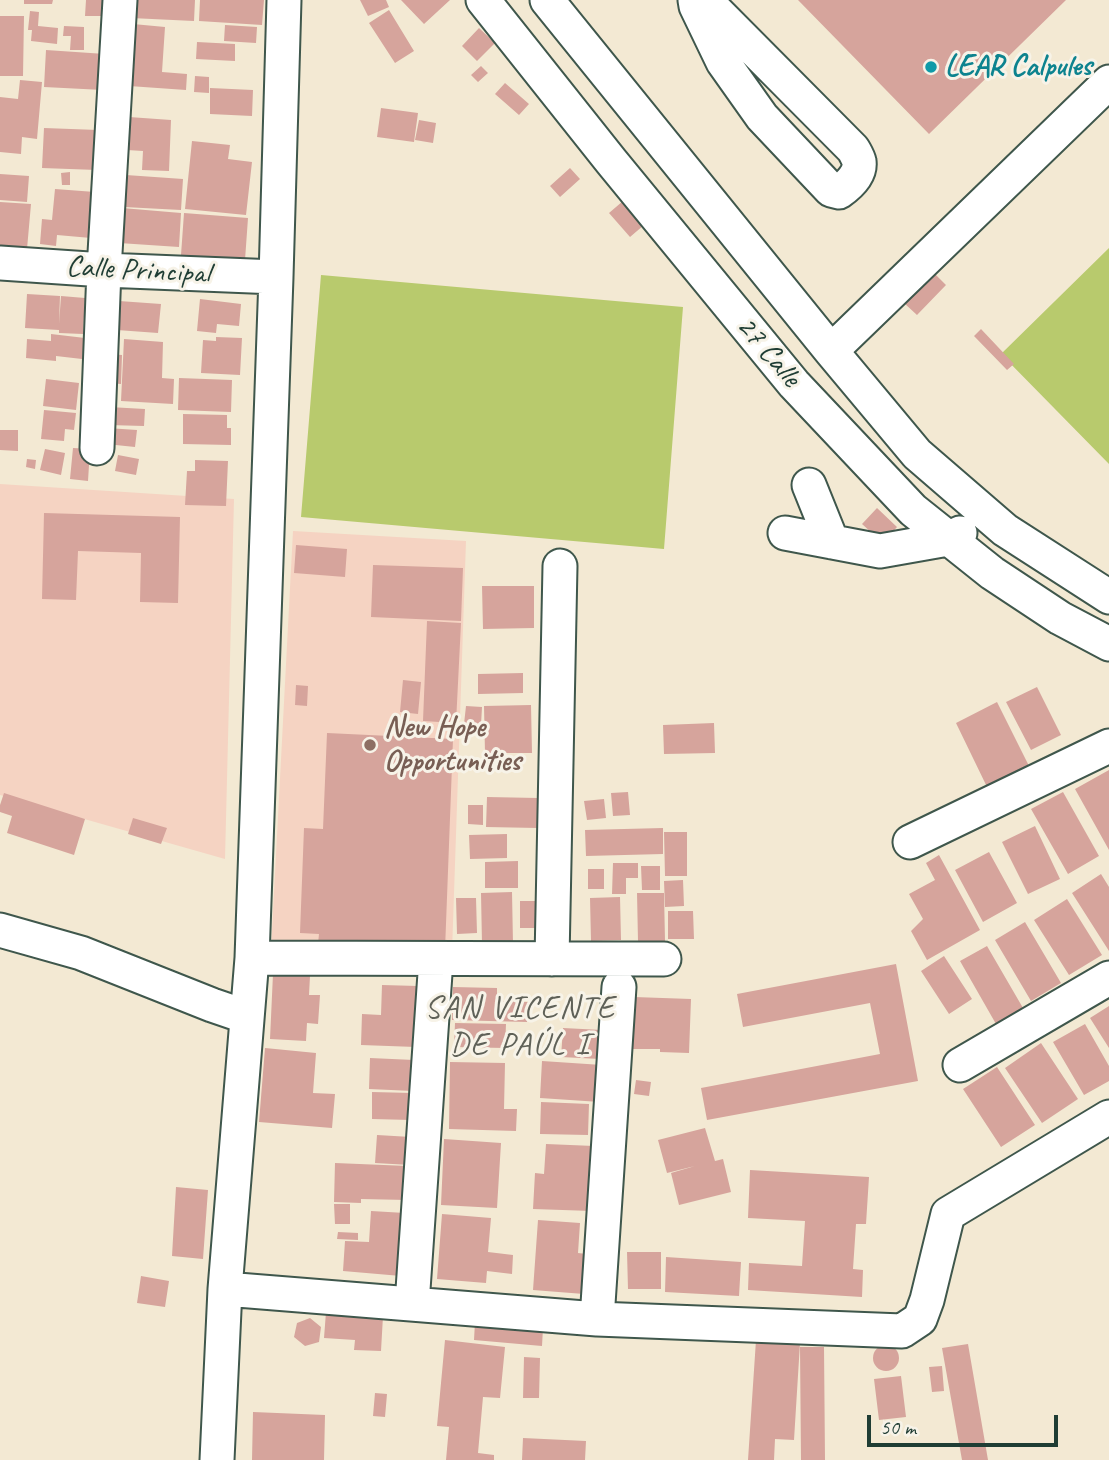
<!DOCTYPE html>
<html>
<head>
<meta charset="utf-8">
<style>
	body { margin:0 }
	#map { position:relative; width:1109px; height:1460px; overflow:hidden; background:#f3e9d3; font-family:Caveat,sans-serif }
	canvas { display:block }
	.scale { position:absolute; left:867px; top:1415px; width:191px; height:32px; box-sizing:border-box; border:4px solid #1f3d34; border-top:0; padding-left:9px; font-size:21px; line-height:24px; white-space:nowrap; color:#1f3d34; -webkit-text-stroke:5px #f7f3e8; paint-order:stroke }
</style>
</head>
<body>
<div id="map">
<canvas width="1109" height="1460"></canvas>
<div class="scale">50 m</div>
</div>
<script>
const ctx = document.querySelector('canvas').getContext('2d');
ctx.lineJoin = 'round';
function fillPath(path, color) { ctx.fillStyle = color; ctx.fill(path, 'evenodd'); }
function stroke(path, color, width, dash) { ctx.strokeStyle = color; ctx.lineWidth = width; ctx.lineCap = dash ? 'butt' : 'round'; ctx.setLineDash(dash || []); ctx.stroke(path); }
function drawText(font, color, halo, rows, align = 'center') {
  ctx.font = font + ' Caveat,sans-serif'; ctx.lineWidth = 6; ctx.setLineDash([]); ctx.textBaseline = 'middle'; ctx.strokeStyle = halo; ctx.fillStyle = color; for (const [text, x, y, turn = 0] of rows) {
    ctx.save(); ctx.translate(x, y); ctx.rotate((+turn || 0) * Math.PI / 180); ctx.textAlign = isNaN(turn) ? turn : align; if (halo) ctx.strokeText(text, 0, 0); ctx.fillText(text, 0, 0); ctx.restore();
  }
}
fillPath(new Path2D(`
	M0,484L234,499L225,859L0,795Z
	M293,531L466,541L452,952L271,950Z`), '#f5d3c2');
fillPath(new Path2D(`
	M1109,248V464L1001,354Z
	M321,275L683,307L664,549L301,517Z`), '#b8ca6d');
fillPath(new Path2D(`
	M24,0H53L52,4H24Z
	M86,0H112L111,16H85Z
	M132,0H195L194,21L131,18Z
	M200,0H264L262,25L199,21Z
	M360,0H386L389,7L368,16Z
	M401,0H450L424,24Z
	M798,0H1066L929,134Z
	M389,10L414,51L395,63L369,23Z
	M30,11L39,12L38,26L58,28L57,44L31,41L32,30H28Z
	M0,16H24L23,76H0Z
	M133,24L165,27L162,72L187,74L186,90L129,86Z
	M225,25L257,27L256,43L224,41Z
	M64,26L84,27V50H70L71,36H63Z
	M479,28L495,43L477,61L462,46Z
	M197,42L235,44V61L196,59Z
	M46,50L105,54L103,90L44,87Z
	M481,66L488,73L478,82L471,75Z
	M195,76L209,77V93L194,92Z
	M20,80L42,82L37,139L22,137L21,154L0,152V97L18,99Z
	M505,83L529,104L519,115L495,94Z
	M210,88L253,90L252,116L210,114Z
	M381,108L418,113L414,142L377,137Z
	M129,117L171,120L169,171L142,170L143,151L127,150Z
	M419,120L436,123L433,143L415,140Z
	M44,128L98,130L97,170L42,168Z
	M192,141L230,145L228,159L252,162L246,215L185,209Z
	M570,168L580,179L560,197L550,186Z
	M70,172V185H62L61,173Z
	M0,174L29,176L27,202L0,200Z
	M126,175L183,179L181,210L124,207Z
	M55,189L95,192L91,238L57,235L56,246L40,244L42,219L52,220Z
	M623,201L644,225L630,237L609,213Z
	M0,202L31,204L27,249L0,247Z
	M122,208L181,213L179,247L119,243Z
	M184,213L248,218L245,260L181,255Z
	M934,273L946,285L917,315L904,303Z
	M27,294L60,296L59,324L61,296L85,298L83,334L59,333V330L25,328Z
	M200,299L241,304L239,326L217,324L216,333L197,331Z
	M119,301L161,304L158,333L117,330Z
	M981,329L1014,364L1007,370L974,336Z
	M51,334L85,338L82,359L56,356V361L26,358L27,339L51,341Z
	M216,337L242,338L240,375L201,373L203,340L216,341Z
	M124,339L163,342L162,378L174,379L173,404L121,401Z
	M109,354L122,355L121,384L108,383Z
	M179,378L232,380L231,412L178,410Z
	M46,379L79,383L76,410L43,406Z
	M109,407L145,409L144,426L108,425Z
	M44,410L76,413L74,430L65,429L64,441L41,439Z
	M183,414L227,415V428H231V445L183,444Z
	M107,428L137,430L135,447L106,444Z
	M0,430H18V451L0,450Z
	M73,448L90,449L88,481L70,479Z
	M45,449L65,453L61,475L40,470Z
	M118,455L139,459L136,475L115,471Z
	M27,459L36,460L35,469L26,467Z
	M195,460L228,461L226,506L185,505L187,471H195Z
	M877,508L897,527L883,543L862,524Z
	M44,513L180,517L178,603L140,602L141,553L78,551L76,600L42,599Z
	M296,545L347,549L345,577L294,573Z
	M373,565L463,568L461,621L371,617Z
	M482,586H534V628L483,629Z
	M427,621L461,623L456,723L423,721Z
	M523,673V693L478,694V674Z
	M403,680L421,682L418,714L400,712Z
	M296,685L308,686L307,706L295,705Z
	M1037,687L1061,735L1031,750L1006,702Z
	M997,702L1030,768L988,789L956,723Z
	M531,705L532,753H485L484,706Z
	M466,706L482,707L481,725L464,724Z
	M714,723L715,753L664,754L663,725Z
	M327,733L453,739L445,950L318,944L319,934L300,933L304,828L323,829Z
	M1109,770V850L1075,789Z
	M628,792L630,815L613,816L611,793Z
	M1063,792L1099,856L1068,874L1031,809Z
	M4,793L85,819L74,855L7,833L12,816L0,812V805Z
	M487,797L538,798V828L486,827Z
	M604,799L606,818L587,820L584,801Z
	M468,805H483V825L468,824Z
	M133,818L167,828L161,844L128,834Z
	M1035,826L1060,879L1028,894L1002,842Z
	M663,828V854L586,856L585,830Z
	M664,832H687V876H665Z
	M507,834V858L470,859L469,835Z
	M989,852L1017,903L983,922L955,870Z
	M939,855L980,930L927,960L911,931L923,919L909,894L935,880L926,863Z
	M518,861V888H485V862Z
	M613,863H638V878H626V894H612Z
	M641,866H660V890H642Z
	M588,869H604V889H588Z
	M1101,874L1109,887V951L1072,893Z
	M683,880L684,906L665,907L664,881Z
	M512,892L513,944H482L481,893Z
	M637,893H664L665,941H638Z
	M620,897L621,940L591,941L590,898Z
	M456,898H476L477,933L457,934Z
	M1067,899L1102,955L1069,975L1034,920Z
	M520,901H538V928H520Z
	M668,911H693L694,939H668Z
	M1025,922L1061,983L1031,1001L995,940Z
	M987,946L1023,1008L996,1024L960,961Z
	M944,956L972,999L949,1014L921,971Z
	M896,964L918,1081L707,1120L701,1088L880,1054L870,1003L743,1027L737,994Z
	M273,974L310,976L309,995H320L318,1024L307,1023L306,1041L270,1039Z
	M382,985L418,986L416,1047L361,1045L362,1014L381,1015Z
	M453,987L497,988V1001L528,1002L527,1022L452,1020Z
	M634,997L691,999L689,1053L660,1052V1049H632Z
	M1109,1006V1048L1090,1018Z
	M455,1023L506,1024L505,1048L454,1047Z
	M1085,1024L1109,1066V1081L1084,1095L1053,1042Z
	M563,1028L602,1030L600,1059L561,1057Z
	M1041,1043L1078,1099L1042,1123L1005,1068Z
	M265,1048L316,1053L313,1093L335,1094L332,1128L259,1122Z
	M370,1058L414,1060L413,1091L369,1089Z
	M542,1061L602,1065L600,1102L540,1098Z
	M450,1062L505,1063L504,1109H517L516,1131L449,1129Z
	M997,1067L1035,1125L1001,1147L963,1089Z
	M636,1080L651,1082L649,1096L634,1094Z
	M372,1092L412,1093L411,1120L372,1119Z
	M541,1102L589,1104L588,1135L540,1134Z
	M705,1128L715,1161L723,1159L731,1192L679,1205L671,1173L695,1166L667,1173L658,1140Z
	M377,1135L411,1137L410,1165L375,1163Z
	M444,1139L501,1143L497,1208L441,1205Z
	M546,1144L594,1146L592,1211L533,1209L535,1173L544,1174Z
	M335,1163L408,1166L407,1200L361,1199V1203L334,1202Z
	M750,1170L869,1177L866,1224H856L853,1269L863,1270L862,1297L748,1290L749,1263L802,1266L805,1221L748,1218Z
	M176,1187L208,1190L203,1259L172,1256Z
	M334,1204H350V1224H335Z
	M371,1211L405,1213L401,1276L343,1271L345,1241L369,1242Z
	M442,1214L491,1218L488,1252L513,1255L512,1274L487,1271L486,1283L437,1279Z
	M538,1220L580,1223L578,1253L587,1254L584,1294L533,1290Z
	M338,1232L358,1233V1240L337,1239Z
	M627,1252H661V1289H628Z
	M666,1257L741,1262L739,1296L665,1292Z
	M141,1276L169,1281L165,1307L137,1303Z
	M326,1312L383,1316L381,1351L354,1350L355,1340L324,1338Z
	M310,1318L321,1327L319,1342L305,1346L294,1337L297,1323Z
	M475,1322L543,1328L542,1346L474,1340Z
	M445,1340L505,1347L500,1398L483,1397L478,1453L494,1455V1460H446L449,1427L437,1426Z
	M756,1340L800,1343L794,1440L775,1439L774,1460H748Z
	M968,1344L988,1460H962L942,1348Z
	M873 1358a13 13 0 1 1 26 0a13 13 0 1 1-26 0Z
	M800,1347H824L825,1460H801Z
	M524,1357L540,1358L539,1398H523Z
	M942,1366L944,1391L932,1392L929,1367Z
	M901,1376L906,1417L879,1420L874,1379Z
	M375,1393L387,1394L385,1417L373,1416Z
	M253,1412L325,1415L324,1460H252Z
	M523,1438L586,1441L585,1460H522Z`), '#d6a49c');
const minor = new Path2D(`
	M483,0L611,161L794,384L913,510L992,573L1060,618L1109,644
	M547,0L831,351L917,454L1005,530L1109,597
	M695,0L696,6L723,62L762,117L831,190L839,192C849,185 861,174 859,161C859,160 854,150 853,149L705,0
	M0,263L104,270L276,277
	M831,351L1109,82
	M97,448L104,270L120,0
	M809,485L832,542
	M785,533L880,551L948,539L960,533
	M910,842L1109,746
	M0,930L81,953L212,1005L247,1017
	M252,958L664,959
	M552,959L560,566
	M960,1065L1109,978
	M225,1289L597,1319L902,1331L920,1319L927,1300L948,1214L1109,1117
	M412,1304L436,959
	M597,1319L619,987
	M217,1460L225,1289L252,958L276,277L284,0`);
stroke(minor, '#3f574c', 37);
stroke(minor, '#fff', 33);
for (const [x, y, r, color] of [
	[931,67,7,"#0f9aa8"],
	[370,745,7,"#8d6e63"]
]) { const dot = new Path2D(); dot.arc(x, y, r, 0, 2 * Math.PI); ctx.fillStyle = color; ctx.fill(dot); stroke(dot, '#f7f3e8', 2.5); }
drawText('bold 30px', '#0d838f', '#f7f3e8', [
	["LEAR Calpules",945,67]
], 'left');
drawText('30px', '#1f3d34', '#f7f3e8', [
	["Calle Principal",138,271,3],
	["27 Calle",768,352,50]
]);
drawText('bold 30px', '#785e54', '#f7f3e8', [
	["New Hope",384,728],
	["Opportunities",384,762]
], 'left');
ctx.letterSpacing = '2px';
drawText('32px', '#5f6158', '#f7f3e8', [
	["SAN VICENTE",520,1009],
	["DE PAÚL I",520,1046]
]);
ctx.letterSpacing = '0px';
</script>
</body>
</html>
